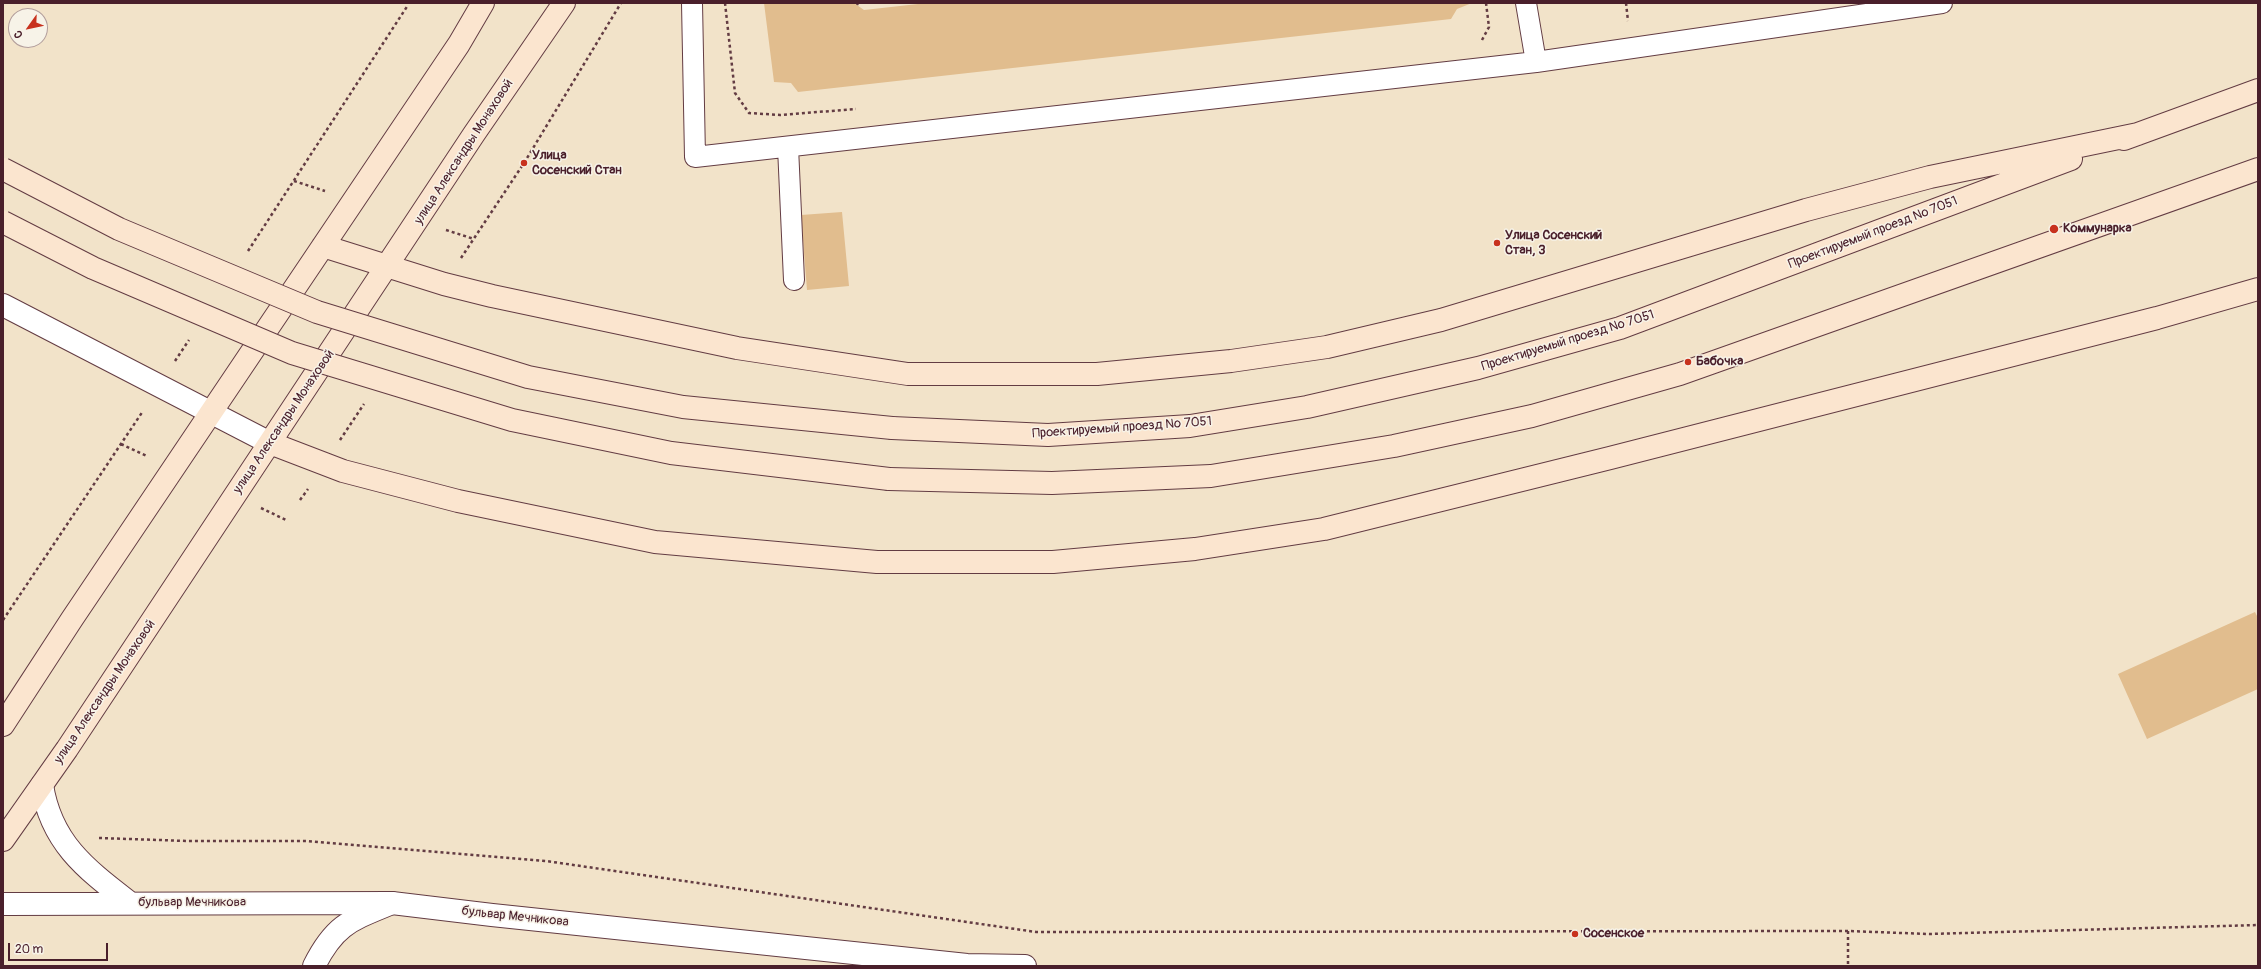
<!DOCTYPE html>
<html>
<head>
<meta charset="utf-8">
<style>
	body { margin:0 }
	#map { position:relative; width:2261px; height:969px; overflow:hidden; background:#f2e3c9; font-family:Pangolin,sans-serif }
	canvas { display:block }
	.frame { position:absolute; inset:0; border:4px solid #4a1f2b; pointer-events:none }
	.north { position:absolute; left:8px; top:8px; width:40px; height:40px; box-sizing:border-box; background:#f7f3e8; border:1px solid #b29e9c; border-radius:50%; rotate:237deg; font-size:11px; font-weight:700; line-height:16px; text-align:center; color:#4a1f2b }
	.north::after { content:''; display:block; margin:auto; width:14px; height:18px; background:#c8321e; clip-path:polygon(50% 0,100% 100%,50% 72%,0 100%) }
	.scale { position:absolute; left:8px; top:943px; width:100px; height:18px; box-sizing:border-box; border:2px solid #4a1f2b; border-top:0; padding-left:5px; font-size:12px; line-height:14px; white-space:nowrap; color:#4a1f2b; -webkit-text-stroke:3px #f7f3e8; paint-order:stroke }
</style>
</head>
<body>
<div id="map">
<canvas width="2261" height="969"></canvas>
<div class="frame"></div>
<div class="north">С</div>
<div class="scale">20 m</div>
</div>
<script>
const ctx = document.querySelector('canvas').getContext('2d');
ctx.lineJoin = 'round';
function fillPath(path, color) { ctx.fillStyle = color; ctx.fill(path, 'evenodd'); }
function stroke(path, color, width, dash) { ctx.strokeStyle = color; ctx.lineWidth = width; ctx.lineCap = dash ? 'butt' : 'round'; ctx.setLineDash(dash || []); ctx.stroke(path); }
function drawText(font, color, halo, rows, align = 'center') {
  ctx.font = font + ' Pangolin,sans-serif'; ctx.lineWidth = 3; ctx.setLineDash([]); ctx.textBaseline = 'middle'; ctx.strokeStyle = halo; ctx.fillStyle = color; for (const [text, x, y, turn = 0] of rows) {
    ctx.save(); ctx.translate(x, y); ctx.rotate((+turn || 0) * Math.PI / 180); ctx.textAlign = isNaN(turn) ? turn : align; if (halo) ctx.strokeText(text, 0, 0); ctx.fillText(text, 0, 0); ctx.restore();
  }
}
fillPath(new Path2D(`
	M764,3H854L864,10L927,3H1472L1457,9L1451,19L798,92L791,83L774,82Z
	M842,212L849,286L807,290L801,215Z
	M2255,612L2258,618V689L2147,739L2118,674Z`), '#e1bd8e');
const service = new Path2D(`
	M692,3L695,157L1536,62L1942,3
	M1526,3L1536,62
	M788,147L794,280`);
const minor = new Path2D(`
	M314,966C335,924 351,920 392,903`);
const tertiary = new Path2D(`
	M3,305L270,443
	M42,785C51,843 86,869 130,903
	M3,904L392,903L492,915L967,965L1025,966`);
const secondary = new Path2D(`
	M2124,139L2258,90
	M323,246L444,284L492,296L737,348L908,374H1097L1231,361L1327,347L1441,320L1806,210L1930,177L2138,134
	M892,428L1048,435L1190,426L1307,407L1478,368L1620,328L2071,159
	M270,443L343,471L458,501L655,542L877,562H1053L1195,549L1324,529L1610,458L2157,318L2258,289
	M889,479L1052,483L1211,476L1394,446L1532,416L1680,374L2258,169
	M3,725L72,619L459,44L483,3
	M3,840L67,749L474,134L564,3`);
stroke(service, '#633c43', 22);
stroke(minor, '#633c43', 24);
stroke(tertiary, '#633c43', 24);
stroke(secondary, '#633c43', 24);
stroke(new Path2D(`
	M725,3L735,93L749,113L780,115L856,109
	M1626,3L1628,21
	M857,5L858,3
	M1482,40L1489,27L1486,3
	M294,181L325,191
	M446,230L474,239
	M248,251L408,5
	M461,258L524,163L621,3
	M175,361L189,340
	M340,440L364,404
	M121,444L147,456
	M300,500L308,489
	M261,508L286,520
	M3,620L143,411
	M99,838L188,841H307L546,861L1036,932L1848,931L1929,934L2258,925
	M1848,931V966`), '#633c43', 2.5, [3, 3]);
stroke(service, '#fff', 20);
stroke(minor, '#fff', 22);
stroke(tertiary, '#fff', 22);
stroke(secondary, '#fbe5cf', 22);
const secondaryBridge = new Path2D(`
	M3,169L119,229L317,312L528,377L683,407L892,428
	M3,222L93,268L292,353L512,420L671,453L889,479`);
stroke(secondaryBridge, '#633c43', 24, []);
stroke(secondaryBridge, '#fbe5cf', 22);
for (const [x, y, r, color] of [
	[524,163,4,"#c8321e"],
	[2054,229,5,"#c8321e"],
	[1497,243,4,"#c8321e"],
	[1688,362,4,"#c8321e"],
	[1575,934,4,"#c8321e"]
]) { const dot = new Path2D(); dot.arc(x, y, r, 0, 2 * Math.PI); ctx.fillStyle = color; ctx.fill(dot); stroke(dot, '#f7f3e8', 1.5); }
drawText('13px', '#4a1f2b', '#f7f3e8', [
	["улица Александры Монаховой",464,152,-57],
	["Проектируемый проезд № 7051",1873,233,-21],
	["Проектируемый проезд № 7051",1568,341,-17],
	["улица Александры Монаховой",284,422,-56],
	["Проектируемый проезд № 7051",1122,428,-4],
	["улица Александры Монаховой",105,692,-56],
	["бульвар Мечникова",192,903],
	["бульвар Мечникова",515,917,6]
]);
drawText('bold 13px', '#4a1f2b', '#f7f3e8', [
	["Улица",532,156],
	["Сосенский Стан",532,171],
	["Коммунарка",2063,229],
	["Улица Сосенский",1505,236],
	["Стан, 3",1505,251],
	["Бабочка",1696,362],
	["Сосенское",1583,934]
], 'left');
</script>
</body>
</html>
